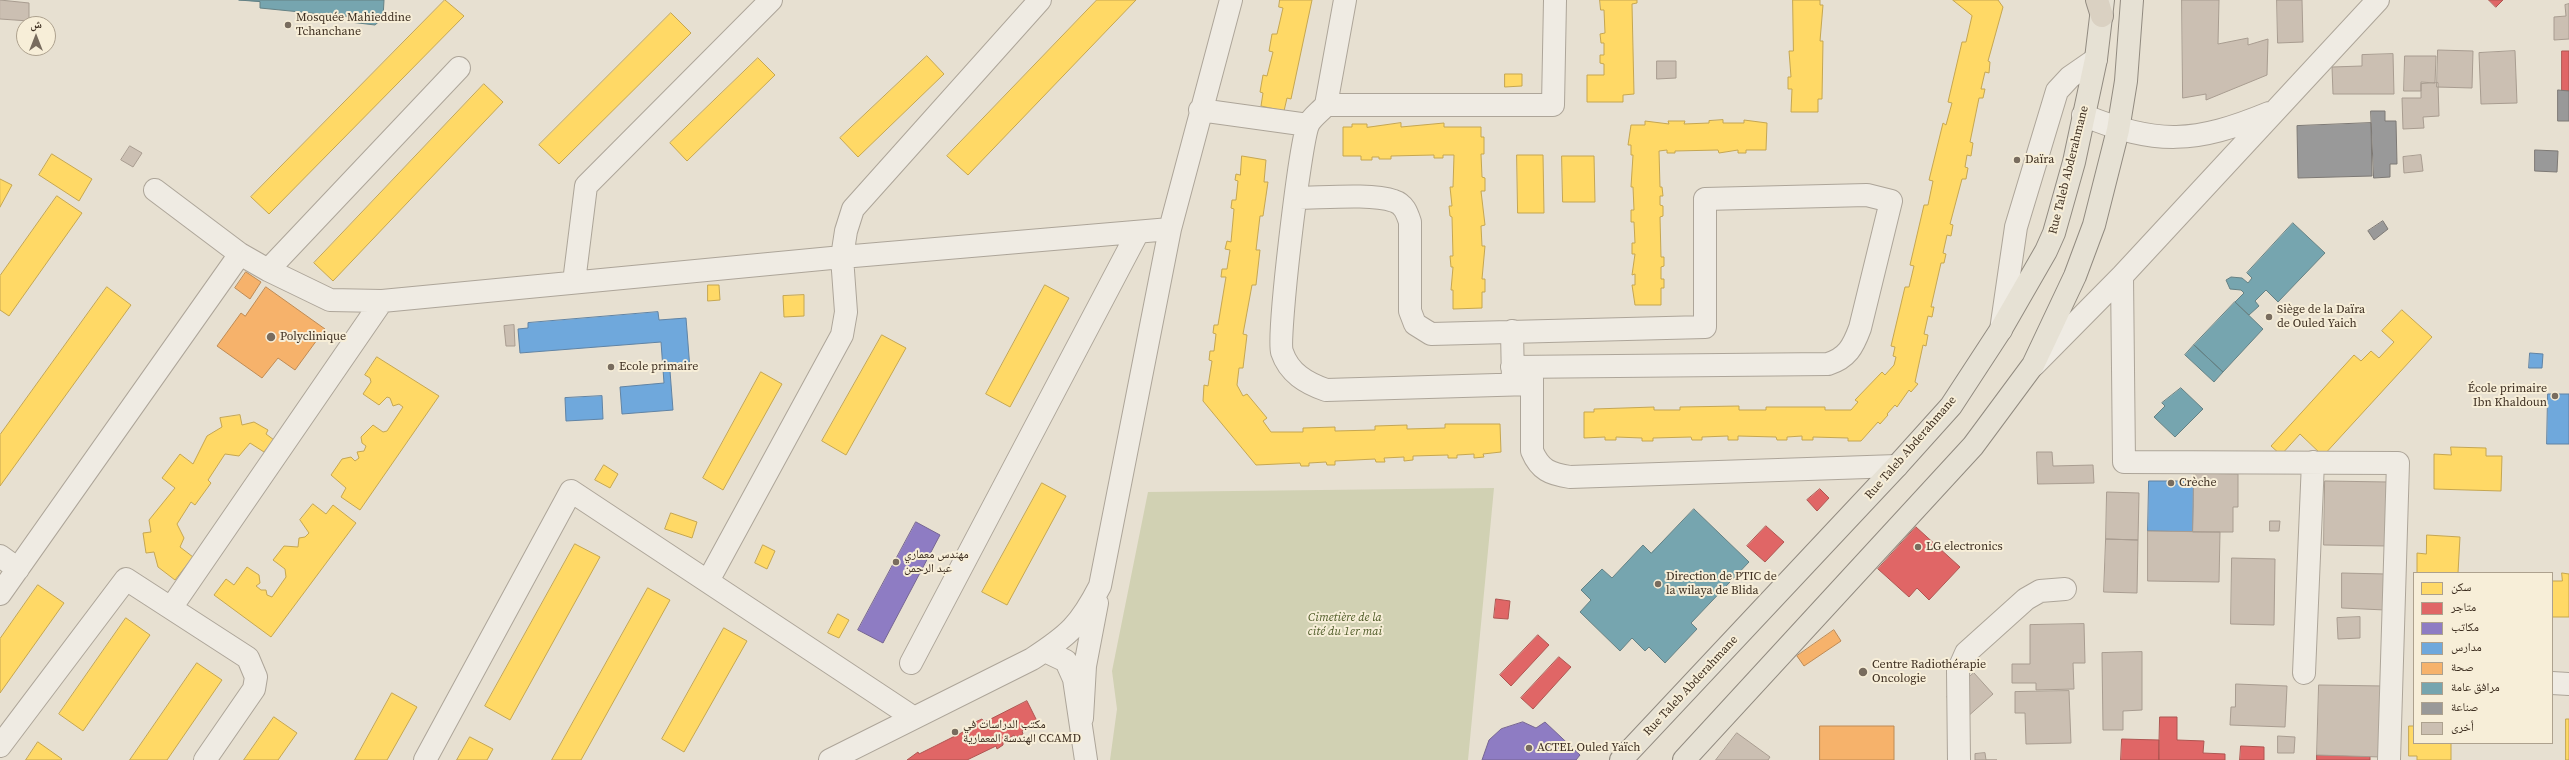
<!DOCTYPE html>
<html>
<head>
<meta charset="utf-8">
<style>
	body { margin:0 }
	#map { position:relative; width:2569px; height:760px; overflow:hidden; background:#e7e0d1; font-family:"Source Serif 4","Noto Naskh Arabic",serif }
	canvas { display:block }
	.legend { position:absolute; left:2413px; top:572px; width:140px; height:172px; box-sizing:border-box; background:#f7eed8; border:1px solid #ada18e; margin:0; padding:5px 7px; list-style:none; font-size:12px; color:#3d2e20 }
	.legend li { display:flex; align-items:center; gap:8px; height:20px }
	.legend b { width:20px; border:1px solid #ada18e }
	.north { position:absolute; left:16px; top:16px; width:40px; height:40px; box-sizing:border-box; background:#f7eed8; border:1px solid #ada18e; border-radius:50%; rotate:0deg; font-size:11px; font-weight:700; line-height:16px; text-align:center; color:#3d2e20 }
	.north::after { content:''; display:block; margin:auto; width:14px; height:18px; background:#786c5e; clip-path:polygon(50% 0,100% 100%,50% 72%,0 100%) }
</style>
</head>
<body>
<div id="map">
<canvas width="2569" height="760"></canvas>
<ul class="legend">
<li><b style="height:11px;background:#ffd966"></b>سكن</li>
<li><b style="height:11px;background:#e06666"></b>متاجر</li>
<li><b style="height:11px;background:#8e7cc3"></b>مكاتب</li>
<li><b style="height:11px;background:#6fa8dc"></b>مدارس</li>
<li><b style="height:11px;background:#f6b26b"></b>صحة</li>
<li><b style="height:11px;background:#76a5af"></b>مرافق عامة</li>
<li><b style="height:11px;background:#999"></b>صناعة</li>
<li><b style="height:11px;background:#cbbfb2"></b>أخرى</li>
</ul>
<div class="north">ش</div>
</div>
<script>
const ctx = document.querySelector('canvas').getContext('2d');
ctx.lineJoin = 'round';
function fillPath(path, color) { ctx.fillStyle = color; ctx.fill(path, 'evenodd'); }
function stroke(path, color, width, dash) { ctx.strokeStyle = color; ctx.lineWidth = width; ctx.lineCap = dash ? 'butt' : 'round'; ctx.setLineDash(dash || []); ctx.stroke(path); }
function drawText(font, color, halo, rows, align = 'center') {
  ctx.font = font + ' "Source Serif 4","Noto Naskh Arabic",serif'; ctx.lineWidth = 4; ctx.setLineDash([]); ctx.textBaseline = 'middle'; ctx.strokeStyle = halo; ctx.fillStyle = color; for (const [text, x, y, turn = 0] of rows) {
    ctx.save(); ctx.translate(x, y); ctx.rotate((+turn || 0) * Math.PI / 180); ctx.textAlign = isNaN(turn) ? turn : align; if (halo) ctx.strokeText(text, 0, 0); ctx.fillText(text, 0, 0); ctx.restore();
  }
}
fillPath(new Path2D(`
	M1494,488L1468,760H1110L1117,709L1112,671L1148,492Z`), '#d1d1b3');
const homes = new Path2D(`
	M445,0L464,16L269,214L251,197Z
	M1097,0H1136L968,175L947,156Z
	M1280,0H1312L1291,99L1287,98L1284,111L1261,106L1263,93L1260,92L1263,75L1267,76L1273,52L1269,51L1272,34H1277L1283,8L1279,7Z
	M1600,0H1637V3L1632,4L1634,94L1623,95V102H1587V75H1604V64L1600,63V55H1604V43H1601L1600,34L1605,33L1604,10H1601Z
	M1793,0H1820V5H1823L1820,41H1823L1822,99H1818V112H1791L1792,89H1788V77H1791L1789,51H1793Z
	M1953,0H1998L2003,7L1988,61L1990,62L1989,73L1985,72L1981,89H1985L1983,98H1979L1970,142L1973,143L1971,156L1967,155L1965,167L1968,168L1966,179H1962L1950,224L1953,225L1951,236L1947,235L1943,253L1946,254L1944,263H1941L1931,307H1934L1932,317L1928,316L1924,334L1928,335L1926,346L1923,345L1915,382L1918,384L1911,392L1909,390L1897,407L1895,405L1887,414L1888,415L1880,424L1878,422L1861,441H1848V438L1813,437V440H1802V436L1787,437V440H1777L1776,437L1738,436V440H1728V436L1702,437V440H1692L1691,437L1653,438V441H1642V438L1616,437V440H1605V437L1584,438V412H1594V409L1654,407V410H1680V407L1739,406V410H1766V407H1825V410H1851L1858,402L1855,400L1882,372L1885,375L1894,365L1896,357L1893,356L1895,347L1891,346L1905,287H1909L1914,266L1910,265L1924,205H1928L1933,181L1929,180L1943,123L1946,125L1952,103L1948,102L1962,42H1966L1972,16Z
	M671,13L691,33L559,164L539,145Z
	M927,56L944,74L858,157L840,138Z
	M758,58L775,75L687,161L670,143Z
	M1505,74H1522V86L1505,87Z
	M484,84L503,102L333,281L314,263Z
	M1723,120V123H1744V120L1767,123L1766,150H1746V153H1738V150L1719,153L1718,150L1675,151V153H1667V150L1659,151L1660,187H1662L1663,196H1660V205L1663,206V216L1660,217L1661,257H1664V266L1661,267V279H1664V288H1661V305H1635L1632,285H1635V274L1632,275L1635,254H1632V243H1635L1634,222H1631V210H1634L1633,187H1631L1633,155H1631V145H1628L1631,125H1645V121L1669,124L1668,121H1685L1684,124L1709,123V121Z
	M1401,123V127L1444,123V127H1481V137H1484V154H1481L1482,177L1485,178V191H1481L1485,225L1481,226L1482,246H1485L1482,279H1485V292H1482V308L1453,309V290H1451L1453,267H1451L1450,256H1453L1452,217L1450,216L1449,206H1452L1450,187H1453L1454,155H1443V158H1434V155L1391,156V159H1379V157H1372V160H1361V156H1343V127H1352V124H1367V127Z
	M52,154L92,179L79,201L39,175Z
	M1517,155H1543L1544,213H1518Z
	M1242,156L1266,160L1264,182H1268L1263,216H1260L1256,250H1260L1256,285H1252L1243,334L1247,335L1243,368H1239L1237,385L1243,396L1247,394L1267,418L1263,421L1271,432H1303V428L1335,427V431L1375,430V426L1407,425V429L1445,428V424H1500L1501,452L1483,454L1484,457L1474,458V454L1457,455V458H1448V455L1413,456V460L1404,461V457L1384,458L1385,462H1376L1375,459L1335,461V465H1327L1326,462L1309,463V466H1301L1300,463L1256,465L1203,401L1204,385L1208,386L1212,361L1209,360L1210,351H1214L1216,334L1213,333L1214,325H1218L1226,277H1221L1222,269H1227L1230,250L1225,249L1227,241L1231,242L1234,209L1231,208L1232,200H1236L1238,181L1235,180L1236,174L1240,175Z
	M1562,156H1594L1595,202H1563Z
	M0,179L12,185L0,207Z
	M57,196L82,213L9,316L0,310V276Z
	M708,285H719L720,300L708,301Z
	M1045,285L1069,298L1010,407L986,394Z
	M107,287L131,305L0,486V435Z
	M804,295V316L784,317L783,296Z
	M2402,310L2432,337L2323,456L2300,434L2281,455L2271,446L2354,355L2361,361L2371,351L2379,358L2394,342L2382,331Z
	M882,335L906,348L846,455L822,441Z
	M377,357L439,396L360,510L341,497L346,488L331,475L342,459L351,457L355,461L359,458L357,452L364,451L366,446L362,443L361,437L373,425L383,432L387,431L403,407L399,404L393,406L390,398L387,397L379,405L363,394L371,382L370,378L365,375Z
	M761,372L782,384L723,490L703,478Z
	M240,415L242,425L254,422L268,430L266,434L274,440L264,452L250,443L239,456L225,454L208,480L211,483L195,505L191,502L177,524L184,538L180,547L193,557L175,580L158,567L154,552L146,553L143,533L151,532L149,520L175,488L162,478L180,454L193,464L207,436L222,427L220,418Z
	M2451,447L2486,448V456H2502L2501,491L2434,489V454L2451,455Z
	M604,465L618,474L610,488L595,480Z
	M1042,483L1066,496L1007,605L982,592Z
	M313,504L326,514L333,505L356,523L271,637L214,595L226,579L234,585L247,567L259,575L260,583L256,586L261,590H266L267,595L272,597L286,577L285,569L273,560L284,546L298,547L299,538L305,537L309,533L300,520Z
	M671,513L697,522L692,538L665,529Z
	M2427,535L2460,537L2458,573H2417V553L2426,554Z
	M575,544L600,557L510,720L485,706Z
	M763,545L775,551L767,569L755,563Z
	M2562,573L2569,574V617H2552V581H2562Z
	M38,585L64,603L0,693V639Z
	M648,588L670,600L581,760H552Z
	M838,614L849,620L839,638L828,633Z
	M126,618L150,635L83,731L59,714Z
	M724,628L747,641L684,752L662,739Z
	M197,663L222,680L167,760H130Z
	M392,693L417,707L387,760H355Z
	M274,717L297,733L278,760H244Z
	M2566,719H2569V760H2566Z
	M2409,726H2414V743H2451V760H2417V756H2409Z
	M470,737L493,749L487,760H457Z
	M38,742L62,759L61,760H26Z`);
fillPath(homes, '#ffd966');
stroke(homes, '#c5a651', 1);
const shops = new Path2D(`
	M2489,0H2503L2496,7Z
	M2562,51H2569V91H2562Z
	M1820,489L1829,498L1817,511L1807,500Z
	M1766,526L1784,542L1765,562L1747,546Z
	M1916,527L1960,567L1929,600L1917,588L1909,597L1878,569Z
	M1496,599L1510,601L1508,619L1494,618Z
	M1538,635L1549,645L1511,686L1500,675Z
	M1559,657L1571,667L1533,709L1521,698Z
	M1027,701L1038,723L1022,731L1023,734L1015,738L1014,735L1003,742V745L997,749L996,746L967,760H907L918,752L919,754L975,726L973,723L982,719L984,722Z
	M2160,717H2177V740L2204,741L2203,753L2225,754V760H2159Z
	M2122,739L2159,740V760H2121Z
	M2241,746L2264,747V760H2240Z
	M2317,755L2370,756V760H2317Z`);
fillPath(shops, '#e06666');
stroke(shops, '#af5551', 1);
const offices = new Path2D(`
	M916,522L940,535L883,643L858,630Z
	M1523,722L1536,728L1545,722L1580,755L1576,760H1482L1489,740L1501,729Z`);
fillPath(offices, '#8e7cc3');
stroke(offices, '#766592', 1);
const schools = new Path2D(`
	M658,312L659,320L686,318L690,369L670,371L673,410L622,414L620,387L664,383L661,342L520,353L518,329L528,328V323Z
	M2530,353L2543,354L2542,368H2529Z
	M2548,394H2569V444H2547Z
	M602,396L603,419L566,421L565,398Z
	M2149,481H2194L2193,532L2148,531Z`);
fillPath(schools, '#6fa8dc');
stroke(schools, '#6083a4', 1);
const health = new Path2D(`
	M246,272L261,282L250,299L235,288Z
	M266,287L325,329L295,370L278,358L262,378L217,346L241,313L245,316Z
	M1834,630L1841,641L1804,666L1797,656Z
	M1820,726H1894V760H1820Z`);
fillPath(health, '#f6b26b');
stroke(health, '#be8a54', 1);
const public = new Path2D(`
	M239,0H384L383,18L375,25L350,22L351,17L260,8V2Z
	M2293,223L2325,253L2278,302L2266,290L2255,301L2259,306L2249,315L2235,302L2244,293L2241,290L2230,289L2226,280L2231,277L2242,278L2248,283L2252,278L2247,273Z
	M2235,302L2263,329L2223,372L2194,345Z
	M2194,345L2223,372L2214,382L2185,355Z
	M2181,388L2203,409L2175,437L2154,417L2165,406L2162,403Z
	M1694,509L1749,562L1691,623L1697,629L1665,663L1649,647L1645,651L1632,638L1620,651L1580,612L1591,600L1581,590L1602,569L1612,578L1643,545L1651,553Z`);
fillPath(public, '#76a5af');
stroke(public, '#658184', 1);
const industry = new Path2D(`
	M2558,90L2569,91V121H2558Z
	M2371,111H2385V121H2396L2397,164H2390V177L2374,178Z
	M2371,123L2372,176L2298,178L2297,126Z
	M2535,150L2558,151L2557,172L2535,171Z
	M2383,221L2388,229L2374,240L2368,231Z`);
fillPath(industry, '#999');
stroke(industry, '#7d7975', 1);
const building = new Path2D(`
	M0,0L29,3V21L0,19Z
	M2182,0H2219L2218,44L2248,38V45L2268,39L2267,75L2206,100V94L2183,98Z
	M2277,0H2302L2303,42L2278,43Z
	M2569,4V39L2554,40V17L2566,16L2565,5Z
	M2438,50L2473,51L2472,88L2437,87Z
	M2515,51L2517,103L2481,104L2479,53Z
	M2393,54L2394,94H2333L2332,67L2362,66V55Z
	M2405,56H2436L2435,83L2421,82V91H2404Z
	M1657,61H1676V78L1657,79Z
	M2438,83L2439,116L2423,117L2424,128L2403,129L2402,98H2421V84Z
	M130,146L142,153L133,167L121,160Z
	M2421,155L2423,171L2404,173L2403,157Z
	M514,325L515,346H506L504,326Z
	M2037,452H2052L2053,466L2093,465L2094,483L2038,484Z
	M2194,473L2238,474V507H2233V532H2193Z
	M2325,481L2388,482L2387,546L2324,545Z
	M2107,492L2139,493L2138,540L2106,539Z
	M2270,521H2280L2279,531H2270Z
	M2148,531L2220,532L2219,582L2148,581Z
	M2106,539L2138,540L2137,593L2104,592Z
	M2232,558L2275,559L2274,625L2231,624Z
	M2342,573L2386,574L2385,610L2342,608Z
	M2360,617V638L2338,639L2337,618Z
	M2084,624L2085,663H2073L2074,689L2036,690V683H2012V664H2030V625Z
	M2142,652V710L2123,711V730H2103L2102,653Z
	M1974,673L1993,694L1966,718L1947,697Z
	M2236,684L2287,686L2285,727L2230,725L2231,707H2235Z
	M2319,685L2383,686L2381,757L2317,755Z
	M2069,691L2071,743L2026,744L2025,713H2015V692Z
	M1737,733L1770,757L1768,760H1716Z
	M2278,736L2295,737L2294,753H2278Z
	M1985,753L1986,760H1997H1975V754Z`);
fillPath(building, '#cbbfb2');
stroke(building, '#a89c90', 1);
const minor = new Path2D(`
	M1326,105L1345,0
	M1200,110L1308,125
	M2083,115C2157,146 2196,143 2269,113
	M155,190L240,254L268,270L330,300L382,301L842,257L1170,229
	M1296,198C1322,198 1371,193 1394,201C1404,204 1407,213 1410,222V311L1415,324L1431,334L1705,327V199L1867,195L1891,201L1860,328C1853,347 1847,358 1828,364L1512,367
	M268,270L459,68
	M2122,276L2124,462L2398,463L2389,760
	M574,282L586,186L771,0
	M2001,330L2016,227L2057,91L2070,77L2096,59
	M1512,331L1513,382
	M2034,365L2122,276L2378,0
	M1532,370V451C1540,470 1550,474 1570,477L1897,466
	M1531,384L1326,390C1306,383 1289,373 1282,352C1277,337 1300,144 1308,125C1311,118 1321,111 1326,105H1553L1555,0
	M0,556L18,569
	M708,581L842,335L846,312L842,257L846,231L853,209L1040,0
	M0,594L240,254
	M171,608L382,301
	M1045,651L1066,661L1074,679L1086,760
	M911,663L1138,232
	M2304,673L2313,462
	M2552,683L2569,684
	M1082,718L1085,666L1097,603
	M0,746L126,579L248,658L256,677L254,689L205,760
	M425,760L571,491L914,718
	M830,760L1032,659C1069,635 1080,625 1100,586L1170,229L1231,0
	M1959,760L1958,671L1966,653L2026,599L2040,591L2065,589`);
const major = new Path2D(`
	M1621,760L1897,466L1951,406L2000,331L2046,251L2054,233L2074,162L2096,59L2103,0
	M1684,760L1973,446L2033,365L2075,276L2094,225L2118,130L2126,81L2132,0`);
const highway = new Path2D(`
	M2097,0L2102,16`);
stroke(minor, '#ada599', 24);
stroke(major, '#928b80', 24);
stroke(highway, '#928b80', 24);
stroke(minor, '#efebe3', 22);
stroke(major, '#e6e1d4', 22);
stroke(highway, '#dad1c2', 22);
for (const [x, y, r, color] of [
	[288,25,4,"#786c5e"],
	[2017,160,4,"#786c5e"],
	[2269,317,4,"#786c5e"],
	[271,337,5,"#786c5e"],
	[611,367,4,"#786c5e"],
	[2555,396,4,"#786c5e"],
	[2171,483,4,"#786c5e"],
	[1918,547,4,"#786c5e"],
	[896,562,4,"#786c5e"],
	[1658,584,4,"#786c5e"],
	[1863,672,5,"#786c5e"],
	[955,732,4,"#786c5e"],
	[1529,748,4,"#786c5e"]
]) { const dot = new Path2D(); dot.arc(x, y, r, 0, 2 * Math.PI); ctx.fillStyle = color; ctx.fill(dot); stroke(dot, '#f7eed8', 1.5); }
drawText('12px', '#3d2e20', '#f7eed8', [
	["Mosquée Mahieddine",296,18],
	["Tchanchane",296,32],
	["Daïra",2025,160],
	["Siège de la Daïra",2277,310],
	["de Ouled Yaich",2277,324],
	["Polyclinique",280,337],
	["Ecole primaire",619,367],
	["École primaire",2547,389,"right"],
	["Ibn Khaldoun",2547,403,"right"],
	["Crèche",2179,483],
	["LG electronics",1926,547],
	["مهندس معماري",904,555],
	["عبد الرحمن",904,569],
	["Direction de PTIC de",1666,577],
	["la wilaya de Blida",1666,591],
	["Centre Radiothérapie",1872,665],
	["Oncologie",1872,679],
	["مكتب الدراسات في",963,725],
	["الهندسة المعمارية CCAMD",963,739],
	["ACTEL Ouled Yaïch",1537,748]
], 'left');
drawText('12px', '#3d2e20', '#f7eed8', [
	["Rue Taleb Abderahmane",2069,170,-76],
	["Rue Taleb Abderahmane",1911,448,-49],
	["Rue Taleb Abderahmane",1691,686,-47]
]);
drawText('italic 12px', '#4d5a26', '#f7eed8', [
	["Cimetière de la",1345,618],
	["cité du 1er mai",1345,632]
]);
</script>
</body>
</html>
